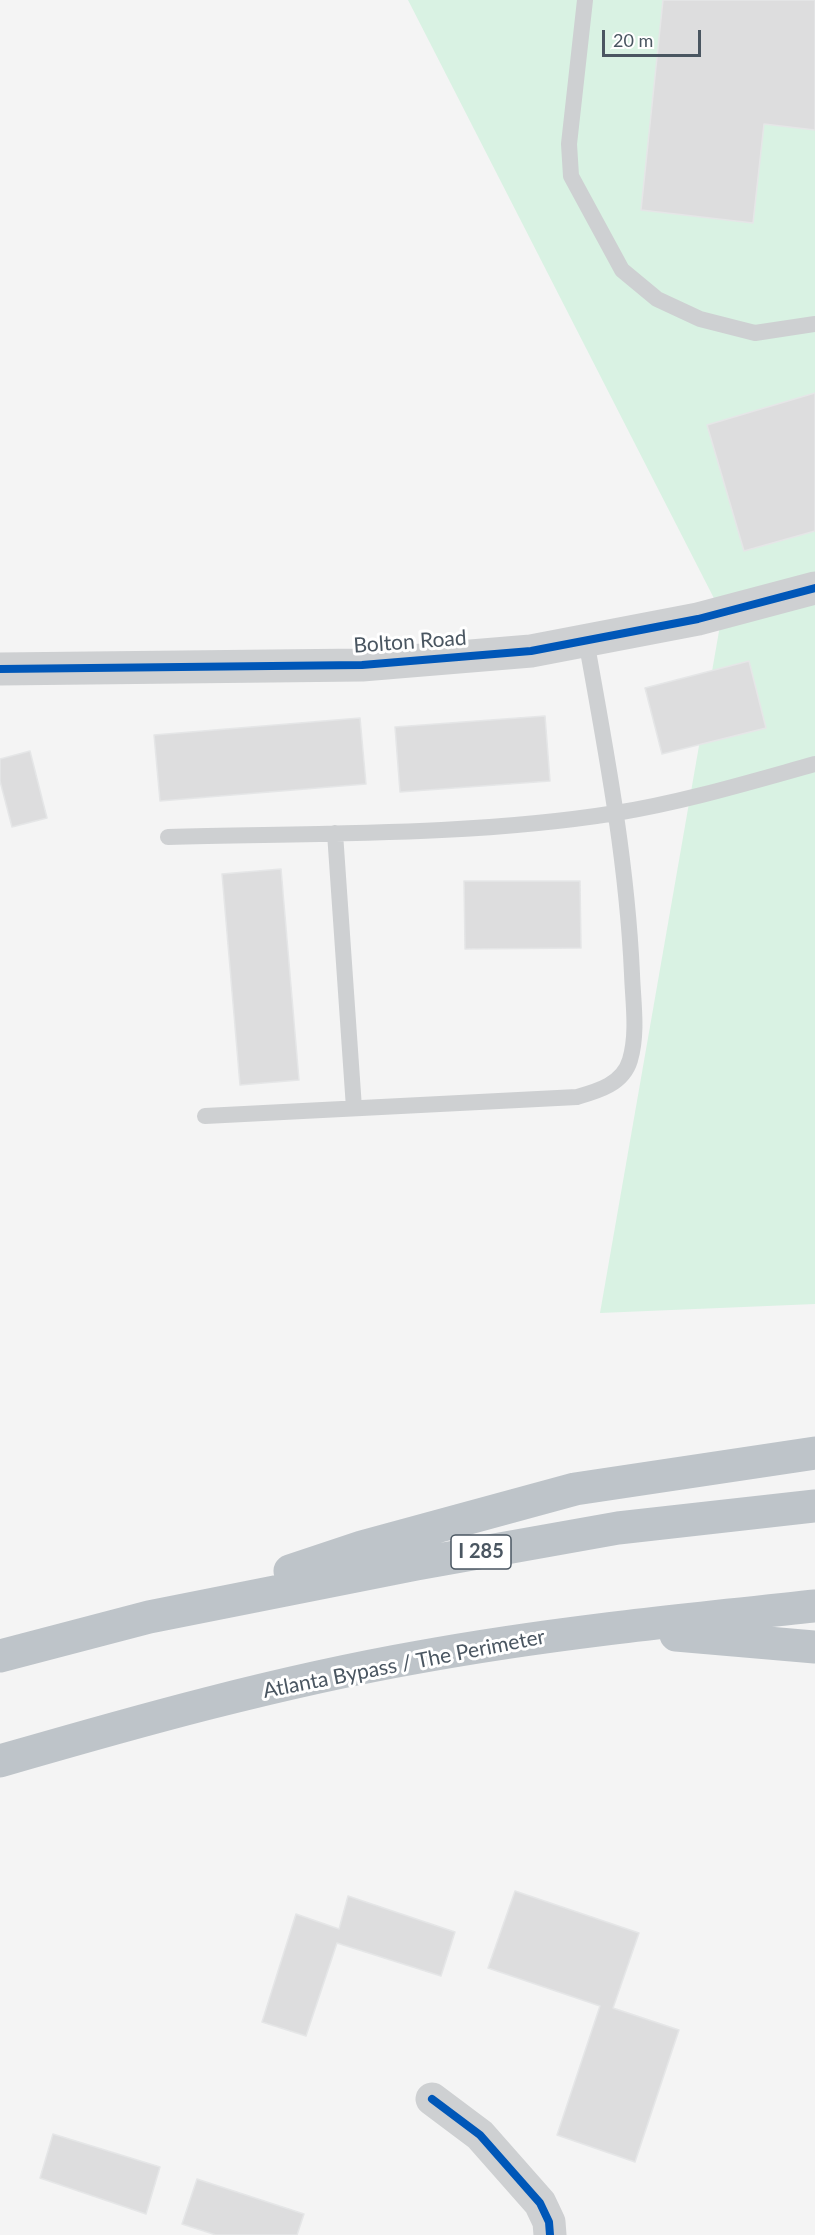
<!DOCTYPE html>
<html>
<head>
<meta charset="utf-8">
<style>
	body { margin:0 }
	#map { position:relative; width:815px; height:2235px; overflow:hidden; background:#f4f4f4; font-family:Lato,sans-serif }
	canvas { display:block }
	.scale { position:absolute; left:602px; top:30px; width:99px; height:27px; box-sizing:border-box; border:3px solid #4a5661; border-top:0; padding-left:8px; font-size:18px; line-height:21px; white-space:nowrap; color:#4a5661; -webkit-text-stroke:4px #fff; paint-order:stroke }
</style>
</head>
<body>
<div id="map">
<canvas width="815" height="2235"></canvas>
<div class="scale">20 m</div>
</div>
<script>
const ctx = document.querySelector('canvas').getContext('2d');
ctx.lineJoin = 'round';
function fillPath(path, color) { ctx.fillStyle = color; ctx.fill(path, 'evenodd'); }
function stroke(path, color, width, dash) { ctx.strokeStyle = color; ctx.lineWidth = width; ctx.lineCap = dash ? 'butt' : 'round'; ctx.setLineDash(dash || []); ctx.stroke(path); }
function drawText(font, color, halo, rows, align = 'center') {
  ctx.font = font + ' Lato,sans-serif'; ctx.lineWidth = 6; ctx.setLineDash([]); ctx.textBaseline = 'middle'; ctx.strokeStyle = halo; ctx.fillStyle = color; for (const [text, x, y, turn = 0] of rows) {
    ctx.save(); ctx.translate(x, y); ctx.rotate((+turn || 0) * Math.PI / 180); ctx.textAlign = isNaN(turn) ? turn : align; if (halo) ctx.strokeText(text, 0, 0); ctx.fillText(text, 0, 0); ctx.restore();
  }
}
fillPath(new Path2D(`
	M408,0H815V1304L600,1313L722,614Z`), '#d9f2e3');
const building = new Path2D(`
	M663,0H815V130L764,124L753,223L641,210Z
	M815,393V531L744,551L707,425Z
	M749,661L766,728L662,754L645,688Z
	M545,716L550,781L400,792L395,727Z
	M360,718L366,784L160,801L154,735Z
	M30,751L47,818L12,827L0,781V759Z
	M281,869L299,1080L240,1085L222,874Z
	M464,881H580L581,948L465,949Z
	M515,1891L639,1933L613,2008L679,2030L635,2162L557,2135L600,2006L488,1968Z
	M348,1896L455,1932L441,1976L337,1943L306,2036L262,2022L296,1914L339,1929Z
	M53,2134L160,2167L146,2214L40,2178Z
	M197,2179L304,2214L297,2235H216L182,2224Z`);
fillPath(building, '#ddddde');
stroke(building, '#e5e6e7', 1.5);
stroke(new Path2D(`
	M585,0L569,144L571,176L622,270L657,299L700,319L755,333L815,324
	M335,833L354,1108
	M168,837C314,833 472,836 616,813C684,802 750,782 815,764
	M205,1116L577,1097C598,1091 623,1084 630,1060C638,1033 633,1002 632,974C627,861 606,751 586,640`), '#ced0d2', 16);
stroke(new Path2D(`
	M432,2099L480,2135L540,2203L549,2222L550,2235`), '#ced0d2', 33);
stroke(new Path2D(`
	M0,669L362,665L531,651L698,619L815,588`), '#ced0d2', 33);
stroke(new Path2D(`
	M290,1571L362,1547L575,1489L815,1453
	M676,1635L815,1647
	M0,1656L149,1617L416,1564L618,1528L815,1506
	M0,1761C138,1721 277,1682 419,1657C550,1633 682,1620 815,1606`), '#bec4c9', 33);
stroke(new Path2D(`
	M0,669L362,665L531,651L698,619L815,588
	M432,2099L480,2135L540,2203L549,2222L550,2235`), '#0057b8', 8);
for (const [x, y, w] of [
	[481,1552,60]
]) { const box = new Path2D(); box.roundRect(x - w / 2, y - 17, w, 34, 4.5); ctx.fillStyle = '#fff'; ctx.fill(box); stroke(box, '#4a5661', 1.5); }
drawText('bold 20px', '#4a5661', null, [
	["I 285",481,1552]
]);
drawText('21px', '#4a5661', '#fff', [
	["Bolton Road",410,642,-4],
	["Atlanta Bypass / The Perimeter",404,1664,-11]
]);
</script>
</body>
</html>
